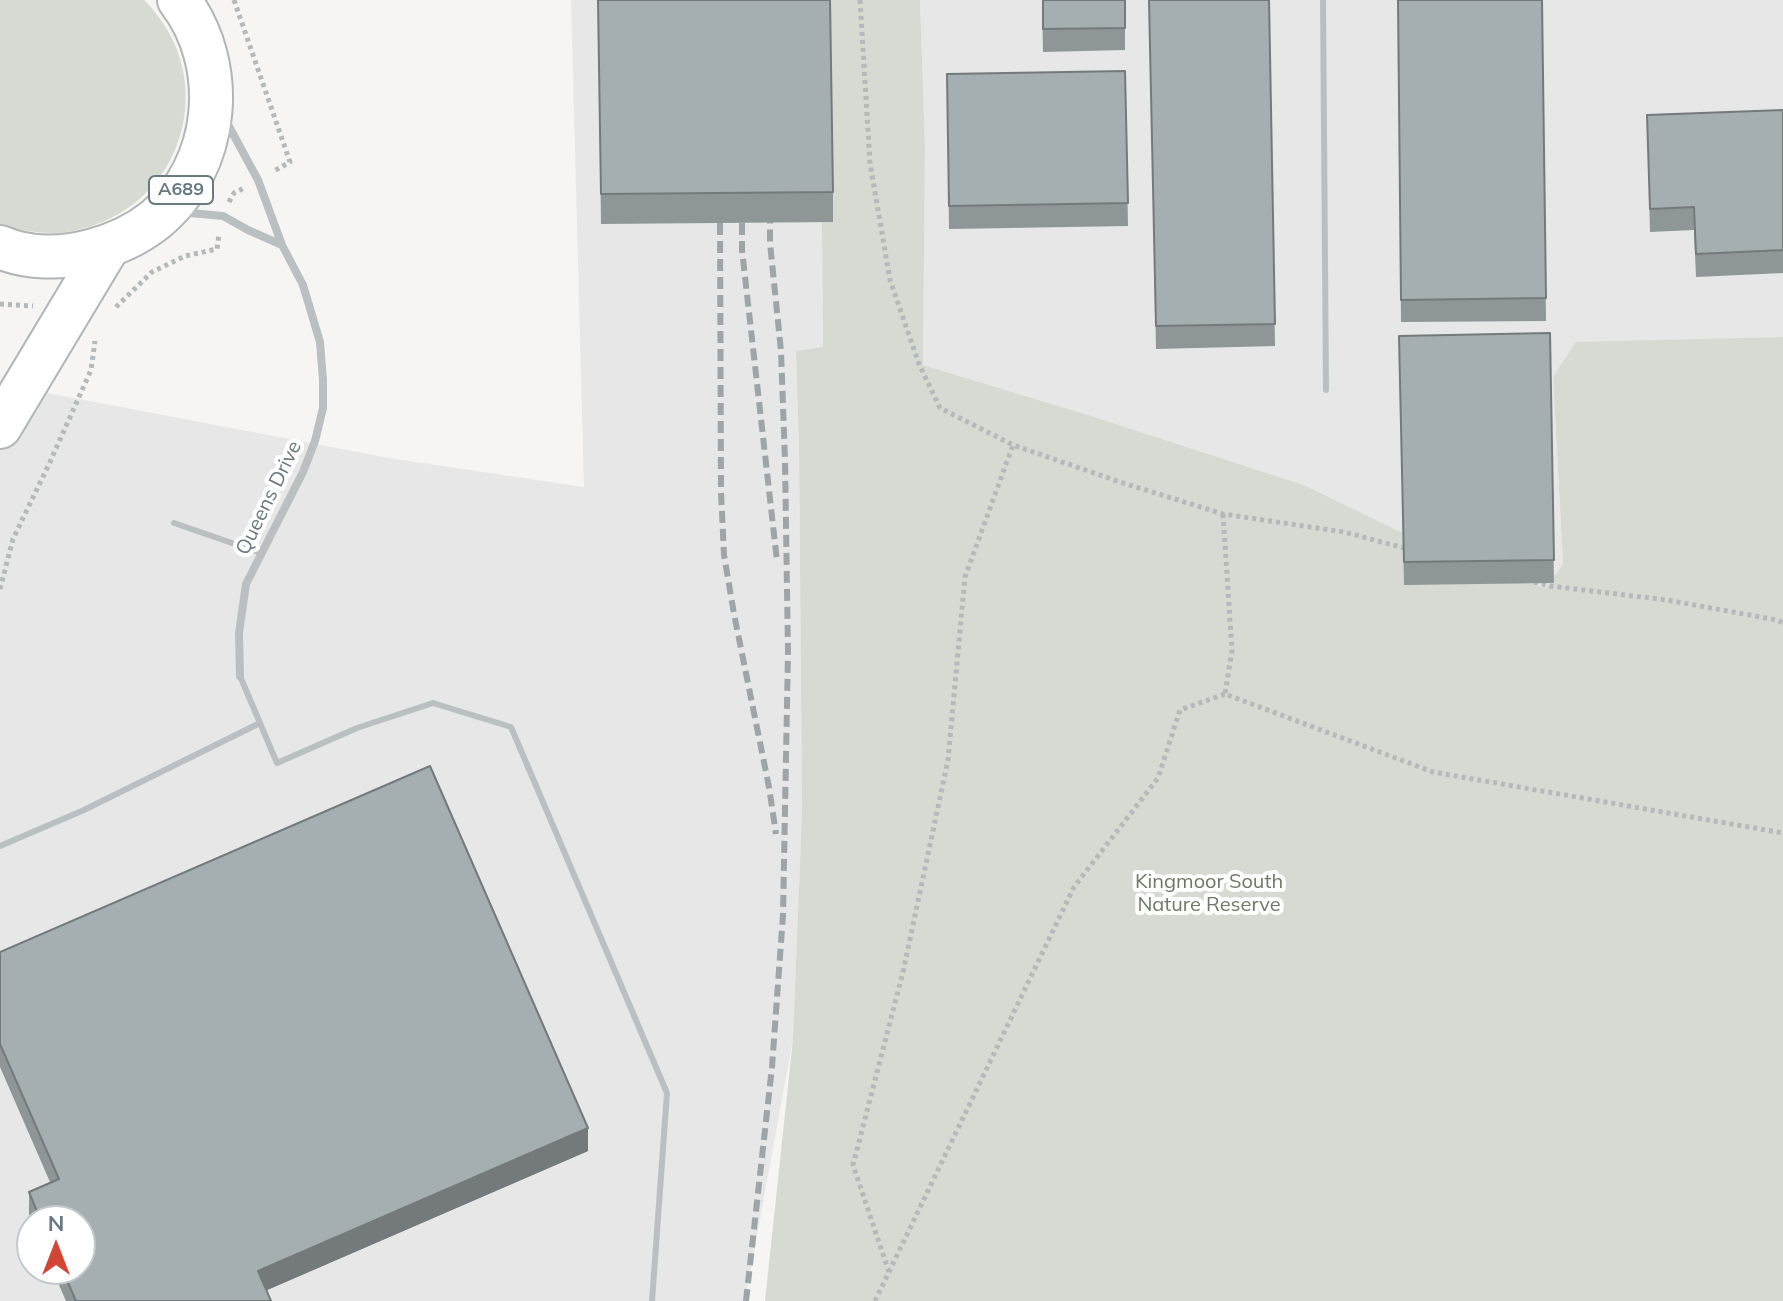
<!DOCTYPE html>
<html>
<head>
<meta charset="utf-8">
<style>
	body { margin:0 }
	#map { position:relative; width:1783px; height:1301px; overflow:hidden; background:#f6f5f3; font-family:Mulish,sans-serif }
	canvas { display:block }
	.north { position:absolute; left:16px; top:1205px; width:80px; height:80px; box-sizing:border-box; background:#fff; border:2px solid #c2c9cd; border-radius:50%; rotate:0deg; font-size:22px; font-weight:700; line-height:32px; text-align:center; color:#677981 }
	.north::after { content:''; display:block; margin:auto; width:28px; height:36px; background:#d34535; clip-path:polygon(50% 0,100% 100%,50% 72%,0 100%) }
</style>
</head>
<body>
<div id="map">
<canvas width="1783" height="1301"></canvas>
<div class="north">N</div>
</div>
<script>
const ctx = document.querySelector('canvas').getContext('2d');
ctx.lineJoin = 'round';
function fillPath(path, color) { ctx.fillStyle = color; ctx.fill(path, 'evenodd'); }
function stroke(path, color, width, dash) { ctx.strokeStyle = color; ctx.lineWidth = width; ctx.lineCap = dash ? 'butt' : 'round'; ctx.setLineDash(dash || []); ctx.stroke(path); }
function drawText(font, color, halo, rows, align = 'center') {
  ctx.font = font + ' Mulish,sans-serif'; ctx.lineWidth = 8; ctx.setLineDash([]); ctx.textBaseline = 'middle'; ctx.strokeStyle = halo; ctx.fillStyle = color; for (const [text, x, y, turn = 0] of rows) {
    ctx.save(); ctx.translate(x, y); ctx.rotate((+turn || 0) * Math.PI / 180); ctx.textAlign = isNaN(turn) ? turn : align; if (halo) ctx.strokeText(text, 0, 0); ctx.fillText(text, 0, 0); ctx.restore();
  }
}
fillPath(new Path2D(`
	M571,0H820L823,347L796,351L799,448L802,810L793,1039L745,1301H0V384L389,458L584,487ZM32,1221H80V1269H32Z
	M920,0H1783V337L1576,343L1553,378L1563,564L1546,589L1479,570L1304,485L1088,415L923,365L925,147Z`), '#e6e7e6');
fillPath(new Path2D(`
	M0,0H144C224,79 183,211 72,231C48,236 23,231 0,224Z
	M820,0H920L925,147L923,365L1088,415L1304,485L1479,570L1546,588L1563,564L1553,377L1576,342L1783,337V1301H765L793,1039L802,810L799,448L796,351L823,347Z`), '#d6dad2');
const trunk = new Path2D(`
	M0,247C28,259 61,259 90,251C114,245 136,235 155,220C220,167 229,65 179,0
	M0,427L108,247`);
stroke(trunk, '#b0b5b7', 46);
stroke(new Path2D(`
	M234,0L290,162L274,171
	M860,0L870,163L890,280L919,364L940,408L1013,445L1120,482L1223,514L1344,532L1408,549
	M229,202L234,193L244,188
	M0,304L33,306
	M116,307L152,272L185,256L217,249L219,234
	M1223,514L1232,651L1225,694L1433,772L1783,833
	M1534,582L1550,586L1667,600L1777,620L1783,623
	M0,589L13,539L50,462L91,370L95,341
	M889,1272L853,1165L903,972L948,760L965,577L1013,445
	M875,1301L1074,887L1158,778L1180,710L1225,694`), '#b5b9bb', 5, [4, 4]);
stroke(new Path2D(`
	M1323,0L1326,390
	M174,523L261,553
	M240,676L277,763L357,728L433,703L511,727L667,1093L652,1301
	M0,846L84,810L260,723`), '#bac0c2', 6);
stroke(new Path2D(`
	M225,119L258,180L282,245L303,285L320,342L323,380V408L315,441L303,472L246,584L239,633L240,676
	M182,214L190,213L223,216L248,230L282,245`), '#bac0c2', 8);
stroke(trunk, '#fff', 42);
stroke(new Path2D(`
	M720,223L721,492L724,555L734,614L769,787L776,834
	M742,223V250L777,561
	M746,1301L772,1067L783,915L788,652L785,461L781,351L770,243V222`), '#9da5a8', 6, [12, 6]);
fillPath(new Path2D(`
	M598,0L833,192V222L601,224Z
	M1042,0H1125V50L1043,52Z
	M1149,0H1269L1275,346L1156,349Z
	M1398,0H1542L1546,321L1401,322Z
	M1125,71L1128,226L949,229L947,74Z
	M1783,110V273L1696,277L1694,230L1650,232L1647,115Z
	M1550,333L1554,583L1404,585L1399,336Z
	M0,952L588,1151L267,1290L271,1301H66L52,1269H80V1221H32V1222L29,1214V1192L50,1182L0,1067Z`), '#8e9698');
fillPath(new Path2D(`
	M588,1128V1151L258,1294V1271Z`), '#747a7c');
const building = new Path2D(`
	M598,0H830L833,192L601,194Z
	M1043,0H1125V28L1043,29Z
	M1149,0H1269L1275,324L1156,326Z
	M1398,0H1542L1546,298L1401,300Z
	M1125,71L1128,203L949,206L947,74Z
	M1783,110V250L1696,254L1694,207L1650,209L1647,115Z
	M1550,333L1554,560L1404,562L1399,336Z
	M430,766L588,1128L258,1271L271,1301H76L62,1269H80V1221H41L29,1192L59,1179L0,1044V952Z`);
fillPath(building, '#a5aeb1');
stroke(building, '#747a7c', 2);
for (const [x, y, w] of [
	[181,190,64]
]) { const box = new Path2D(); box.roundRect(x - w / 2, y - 14, w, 28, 6); ctx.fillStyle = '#fff'; ctx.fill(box); stroke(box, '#677981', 2); }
drawText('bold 18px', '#677981', null, [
	["A689",181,190]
]);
drawText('20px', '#677981', '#fff', [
	["Queens Drive",269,498,-64]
]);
drawText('20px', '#6c7965', '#fff', [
	["Kingmoor South",1209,882],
	["Nature Reserve",1209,905]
]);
</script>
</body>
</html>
